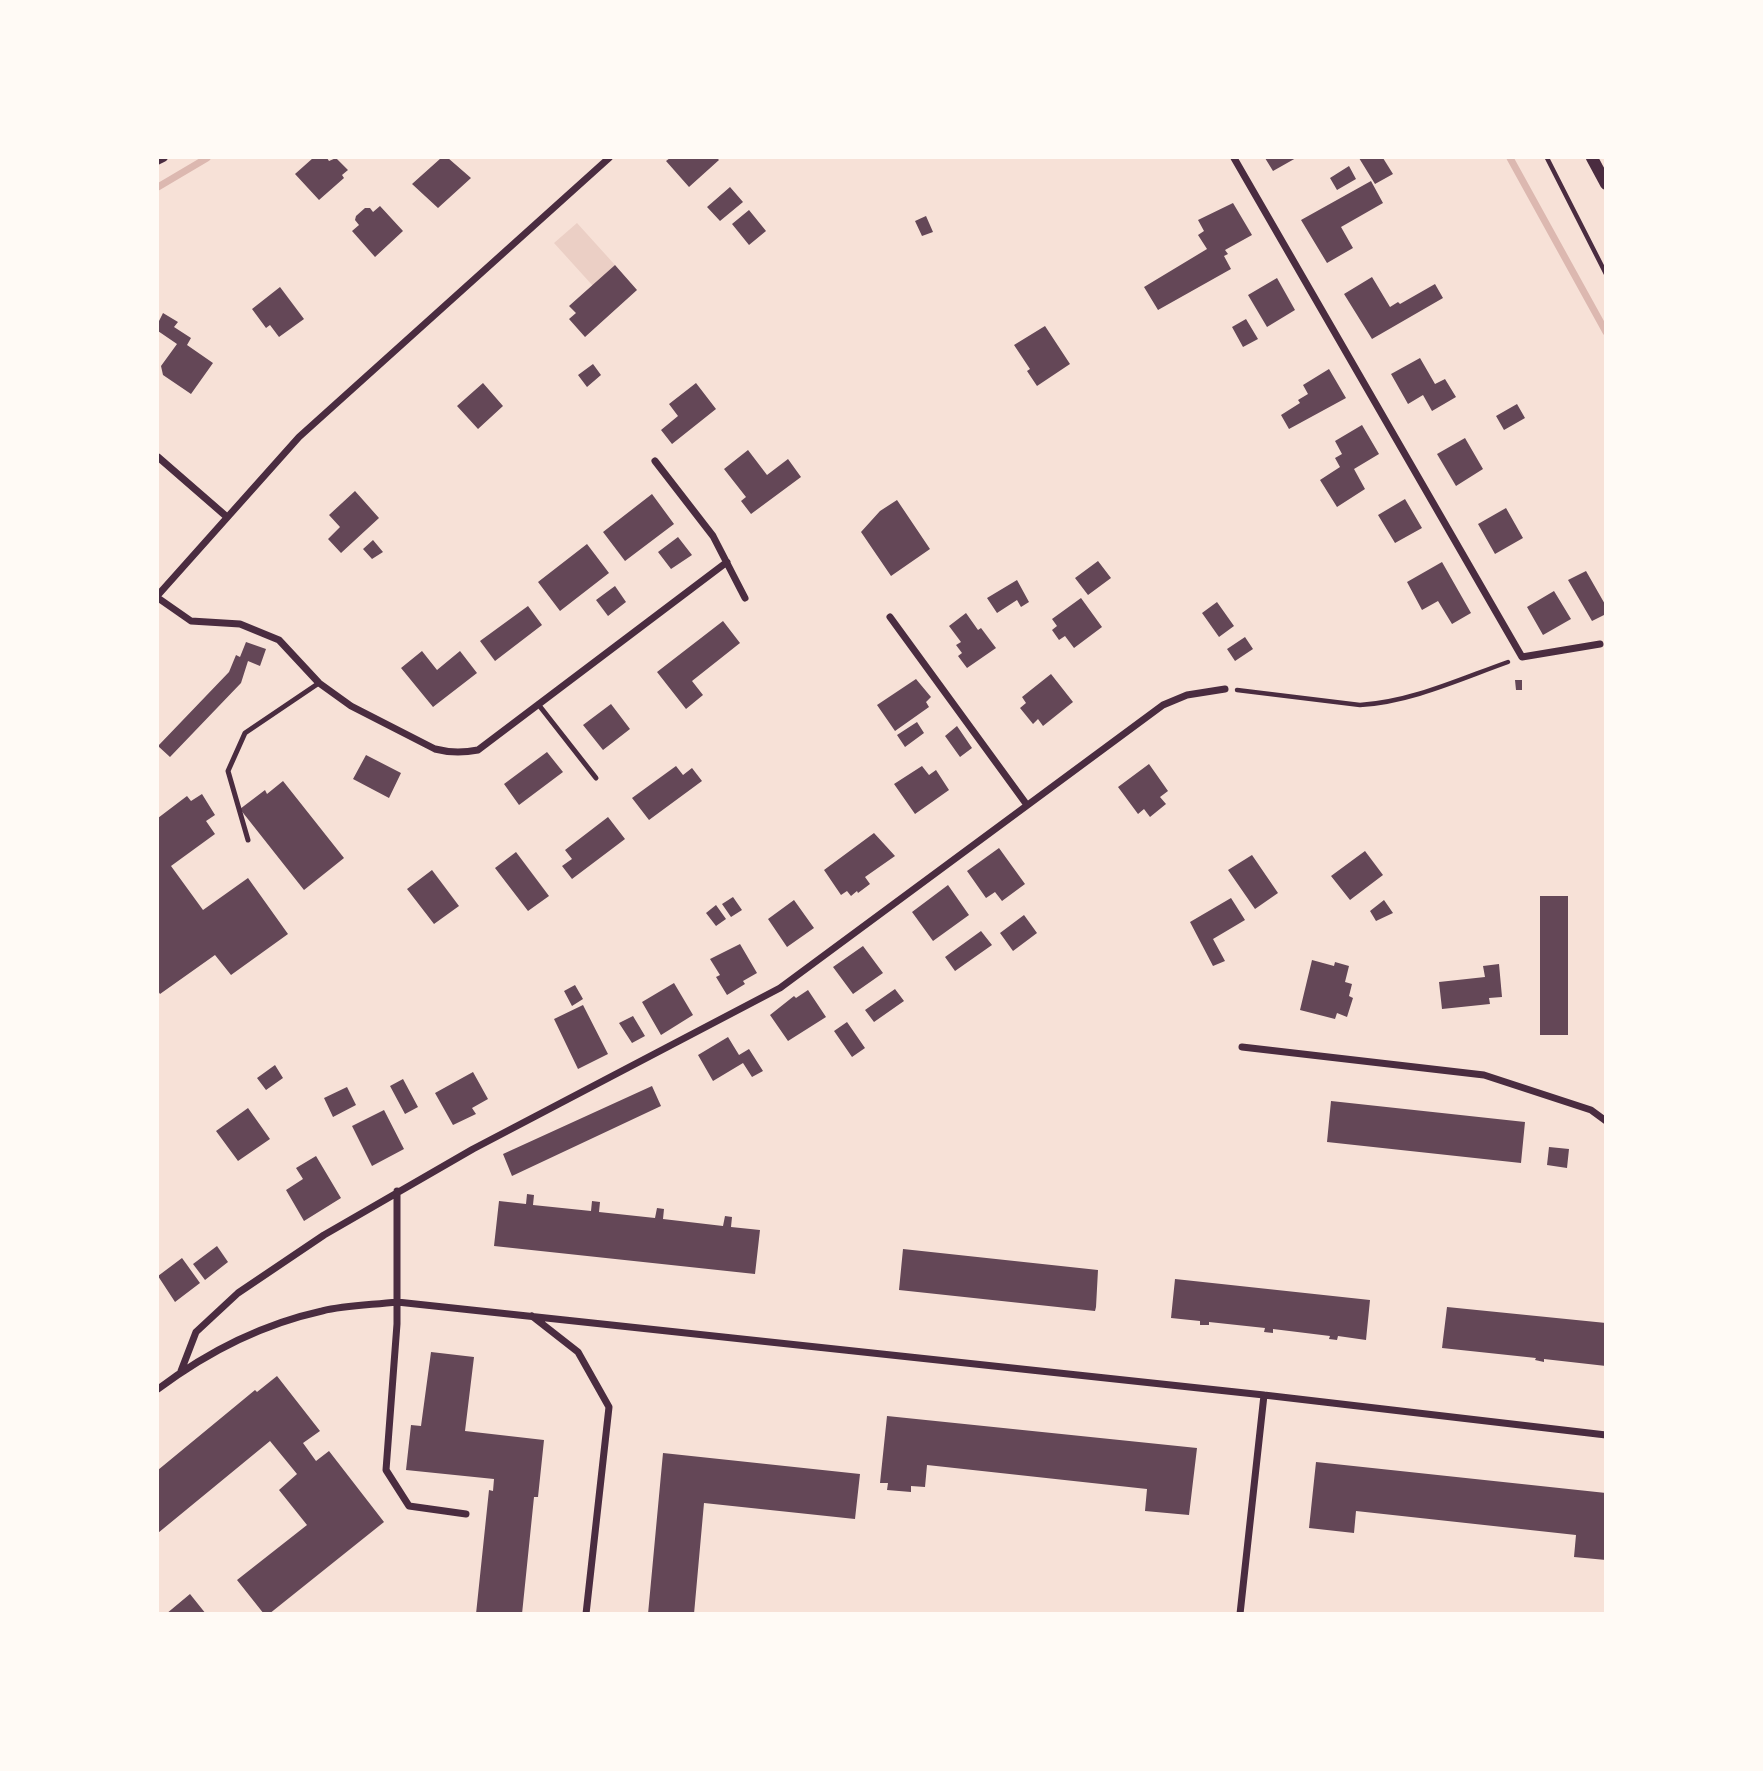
<!DOCTYPE html>
<html>
<head>
<meta charset="utf-8">
<style>
	body { margin:0 }
	#map { position:relative; width:1763px; height:1771px; overflow:hidden; background:#f7e1d7; font-family:"Fira Sans Condensed",sans-serif }
	canvas { display:block }
	.frame { position:absolute; inset:0; border:159px solid #fffaf5; pointer-events:none }
</style>
</head>
<body>
<div id="map">
<canvas width="1763" height="1771"></canvas>
<div class="frame"></div>
</div>
<script>
const ctx = document.querySelector('canvas').getContext('2d');
ctx.lineJoin = 'round';
function fillPath(path, color) { ctx.fillStyle = color; ctx.fill(path, 'evenodd'); }
function stroke(path, color, width, dash) { ctx.strokeStyle = color; ctx.lineWidth = width; ctx.lineCap = dash ? 'butt' : 'round'; ctx.setLineDash(dash || []); ctx.stroke(path); }
fillPath(new Path2D(`
	M577,223L615,265L593,286L554,243Z`), '#ebcfc5');
stroke(new Path2D(`
	M1510,158L1606,332
	M158,187L207,158`), '#dcb8b0', 7);
fillPath(new Path2D(`
	M313,158H327L329,161L336,158L348,170L342,175L344,178L319,200L295,174Z
	M441,158H448L471,178L438,208L412,184Z
	M670,158H717L719,160L689,187L666,161Z
	M1265,158H1296L1273,171Z
	M1359,158H1383L1393,174L1375,184Z
	M1349,166L1356,179L1337,190L1330,178Z
	M1371,181L1383,203L1341,227L1353,248L1327,263L1301,220Z
	M730,187L743,202L720,221L707,207Z
	M1233,203L1252,235L1225,250L1228,254L1224,256L1231,269L1158,310L1144,287L1207,249L1198,235L1204,231L1198,220Z
	M380,206L403,231L375,257L352,231L359,225L355,220L356,216L365,208H370L373,212Z
	M749,210L766,231L749,245L732,224Z
	M926,216L933,232L922,236L915,221Z
	M615,265L637,290L585,337L569,319L576,313L569,306Z
	M1372,277L1390,307L1398,302L1400,304L1435,284L1443,298L1372,339L1344,294Z
	M1277,278L1295,310L1267,327L1248,295Z
	M280,287L304,319L279,337L270,325L266,328L252,309Z
	M163,313L178,322L174,327L191,338L187,345L213,363L191,394L163,375L161,366L177,344L158,331V323Z
	M1246,319L1258,339L1243,347L1232,327Z
	M1045,326L1070,364L1037,386L1027,371L1030,369L1014,345Z
	M1420,358L1435,384L1445,379L1456,397L1432,411L1423,395L1408,404L1391,374Z
	M593,364L601,375L587,387L578,375Z
	M1329,369L1346,398L1289,429L1281,415L1300,403L1298,400L1308,394L1303,385Z
	M483,383L503,406L478,429L457,406Z
	M696,383L716,409L672,444L661,430L678,416L669,404Z
	M1517,404L1525,418L1504,430L1496,416Z
	M1362,425L1379,454L1354,469L1365,489L1337,507L1320,480L1340,467L1335,458L1342,454L1335,441Z
	M1465,438L1483,469L1456,486L1437,454Z
	M748,450L767,475L788,459L801,477L751,514L741,501L746,497L724,469Z
	M355,491L379,518L341,553L328,539L340,527L329,515Z
	M652,494L674,524L625,561L603,532Z
	M1405,499L1422,528L1395,543L1378,515Z
	M897,500L930,549L891,576L861,532L880,511Z
	M1506,508L1523,538L1495,554L1478,524Z
	M678,537L692,555L671,569L658,552Z
	M373,540L383,552L372,559L363,549Z
	M587,544L609,573L560,611L538,582Z
	M1098,561L1111,578L1088,595L1075,578Z
	M1442,562L1471,613L1452,624L1438,601L1422,610L1407,582Z
	M1586,571L1606,606V614L1592,621L1568,580Z
	M1017,580L1029,602L1021,607L1017,600L997,613L987,598Z
	M615,586L626,602L608,616L596,600Z
	M1554,591L1571,619L1543,635L1527,607Z
	M1081,598L1102,627L1074,648L1065,636L1059,640L1052,630L1057,626L1052,619Z
	M1217,602L1234,626L1219,637L1202,613Z
	M528,606L542,625L495,661L480,641Z
	M966,613L978,630L981,628L996,648L967,668L958,656L962,653L956,645L961,642L949,626Z
	M723,621L740,643L692,681L703,695L686,709L657,672Z
	M1245,637L1253,649L1235,661L1227,649Z
	M246,642L266,649L260,666L248,661L241,683L170,757L158,746L229,672L236,655L240,657Z
	M422,651L437,670L460,651L477,673L433,707L401,668Z
	M1051,674L1073,702L1043,726L1038,719L1033,724L1020,708L1026,703L1022,697Z
	M916,679L931,697L926,702L929,707L895,731L877,705Z
	M1515,680H1522V690H1516Z
	M611,704L630,729L603,750L583,725Z
	M917,722L924,733L905,747L897,735Z
	M957,726L972,748L960,757L945,736Z
	M547,752L563,772L519,805L504,784Z
	M366,755L401,773L389,798L353,779Z
	M1149,764L1168,791L1160,797L1166,804L1150,817L1144,809L1138,814L1118,787Z
	M676,766L683,775L692,768L702,781L649,820L632,798Z
	M922,766L929,775L936,770L949,790L915,814L894,784Z
	M283,781L344,858L304,890L240,809L265,790L267,794Z
	M202,794L215,815L206,821L215,834L171,866L203,910L248,878L288,934L231,975L215,955L160,994L158,991V818L187,796L191,801Z
	M608,817L625,839L572,879L562,866L572,859L565,850Z
	M874,833L895,856L865,877L870,884L858,893L857,891L851,896L847,891L841,895L824,870Z
	M999,848L1025,884L1002,901L995,892L986,898L967,871Z
	M1365,851L1383,875L1350,900L1331,876Z
	M516,852L549,896L528,911L495,868Z
	M1252,855L1278,893L1255,909L1228,870Z
	M432,870L459,906L434,924L407,889Z
	M948,885L969,915L933,941L912,912Z
	M1540,896H1568V1035H1540Z
	M733,897L742,910L731,917L722,904Z
	M1231,898L1245,920L1213,939L1225,961L1213,966L1190,922Z
	M794,900L814,928L787,947L768,919Z
	M1384,900L1393,913L1376,921L1370,911Z
	M716,905L726,919L716,926L706,913Z
	M1024,915L1037,933L1013,951L1000,933Z
	M981,931L992,945L955,971L945,957Z
	M740,944L757,973L743,981L745,984L727,995L716,977L720,975L710,959Z
	M863,946L883,973L853,994L833,967Z
	M1312,960L1334,966L1335,962L1349,966L1345,982L1352,984L1349,996L1353,998L1347,1017L1337,1013L1335,1019L1300,1010Z
	M1499,964L1502,997L1489,998L1490,1004L1442,1009L1439,982L1485,977L1483,966Z
	M674,983L693,1015L661,1035L642,1002Z
	M575,985L583,999L572,1006L564,991Z
	M895,989L904,1001L874,1022L865,1010Z
	M808,990L826,1017L788,1041L770,1015L794,996L796,998Z
	M583,1005L608,1054L578,1069L554,1019Z
	M633,1016L645,1036L632,1043L619,1023Z
	M847,1022L865,1048L852,1057L834,1031Z
	M728,1037L739,1055L749,1049L763,1071L752,1077L743,1063L713,1081L698,1055Z
	M275,1065L283,1078L266,1090L257,1078Z
	M473,1072L488,1099L472,1108L476,1114L453,1125L435,1093Z
	M403,1079L418,1107L405,1114L390,1086Z
	M652,1086L661,1106L512,1176L503,1154Z
	M347,1087L356,1105L333,1117L324,1098Z
	M1331,1101L1525,1122L1521,1163L1327,1142Z
	M248,1108L270,1139L238,1161L216,1131Z
	M384,1110L404,1149L372,1166L352,1126Z
	M1549,1147L1569,1149L1567,1168L1547,1165Z
	M316,1156L341,1198L304,1221L286,1190L303,1179L296,1168Z
	M527,1194L534,1195L533,1205L591,1211L592,1201L600,1202L599,1212L655,1218L657,1208L664,1209L663,1219L723,1226L725,1216L732,1217L731,1227L760,1230L755,1274L494,1246L499,1201L526,1204Z
	M217,1246L228,1262L205,1280L193,1264Z
	M903,1249L1098,1270L1096,1307L1095,1311L899,1290Z
	M182,1258L200,1283L175,1302L158,1276Z
	M1175,1279L1370,1300L1366,1340L1338,1336L1337,1340L1329,1339L1330,1336L1273,1329V1333L1264,1332L1265,1328L1209,1322V1325H1200V1321L1171,1318Z
	M1447,1307L1606,1323V1366L1544,1359V1362L1535,1360L1536,1358L1442,1348Z
	M431,1352L474,1357L465,1431L544,1440L538,1497H534L522,1614H476L489,1490L493,1491L494,1479L406,1470L411,1425L421,1426Z
	M277,1376L320,1431L303,1443L316,1461L329,1451L384,1522L269,1614H264L237,1580L307,1525L279,1490L297,1474L270,1441L158,1533V1470L255,1390L257,1392Z
	M887,1416L1197,1448L1189,1515L1145,1511L1147,1489L927,1465L925,1487L911,1486V1492L887,1490L888,1483H880Z
	M663,1453L860,1474L855,1519L704,1503L694,1614H648Z
	M1316,1462L1606,1493V1560L1574,1557L1576,1535L1356,1511L1354,1533L1309,1528Z
	M190,1594L206,1614H166Z`), '#644757');
stroke(new Path2D(`
	M1547,158L1606,274
	M1237,690L1360,705C1411,702 1460,679 1508,662`), '#4a2c40', 4.5);
stroke(new Path2D(`
	M538,704L596,778
	M248,840L228,771L245,733L319,683`), '#4a2c40', 5);
stroke(new Path2D(`
	M1234,158L1522,657L1600,644
	M158,161L164,158
	M158,457L227,517
	M655,461L713,536L745,598
	M158,595L299,437L609,158
	M158,598L191,621L240,624L279,640L319,683L351,706L435,749C450,753 462,753 478,750L727,562
	M890,617L1027,805
	M1242,1047L1484,1075L1591,1110L1606,1121
	M397,1191V1324L386,1470L409,1506L466,1514
	M532,1316L578,1352L609,1407L586,1614
	M181,1371L196,1332L238,1293L324,1235L473,1149L780,988L1163,705L1187,695L1225,689
	M158,1389C206,1353 263,1324 322,1311C346,1305 372,1305 397,1302L1264,1395L1606,1435
	M1240,1614L1264,1395`), '#4a2c40', 7);
stroke(new Path2D(`
	M1592,158L1606,184`), '#4a2c40', 12);
</script>
</body>
</html>
